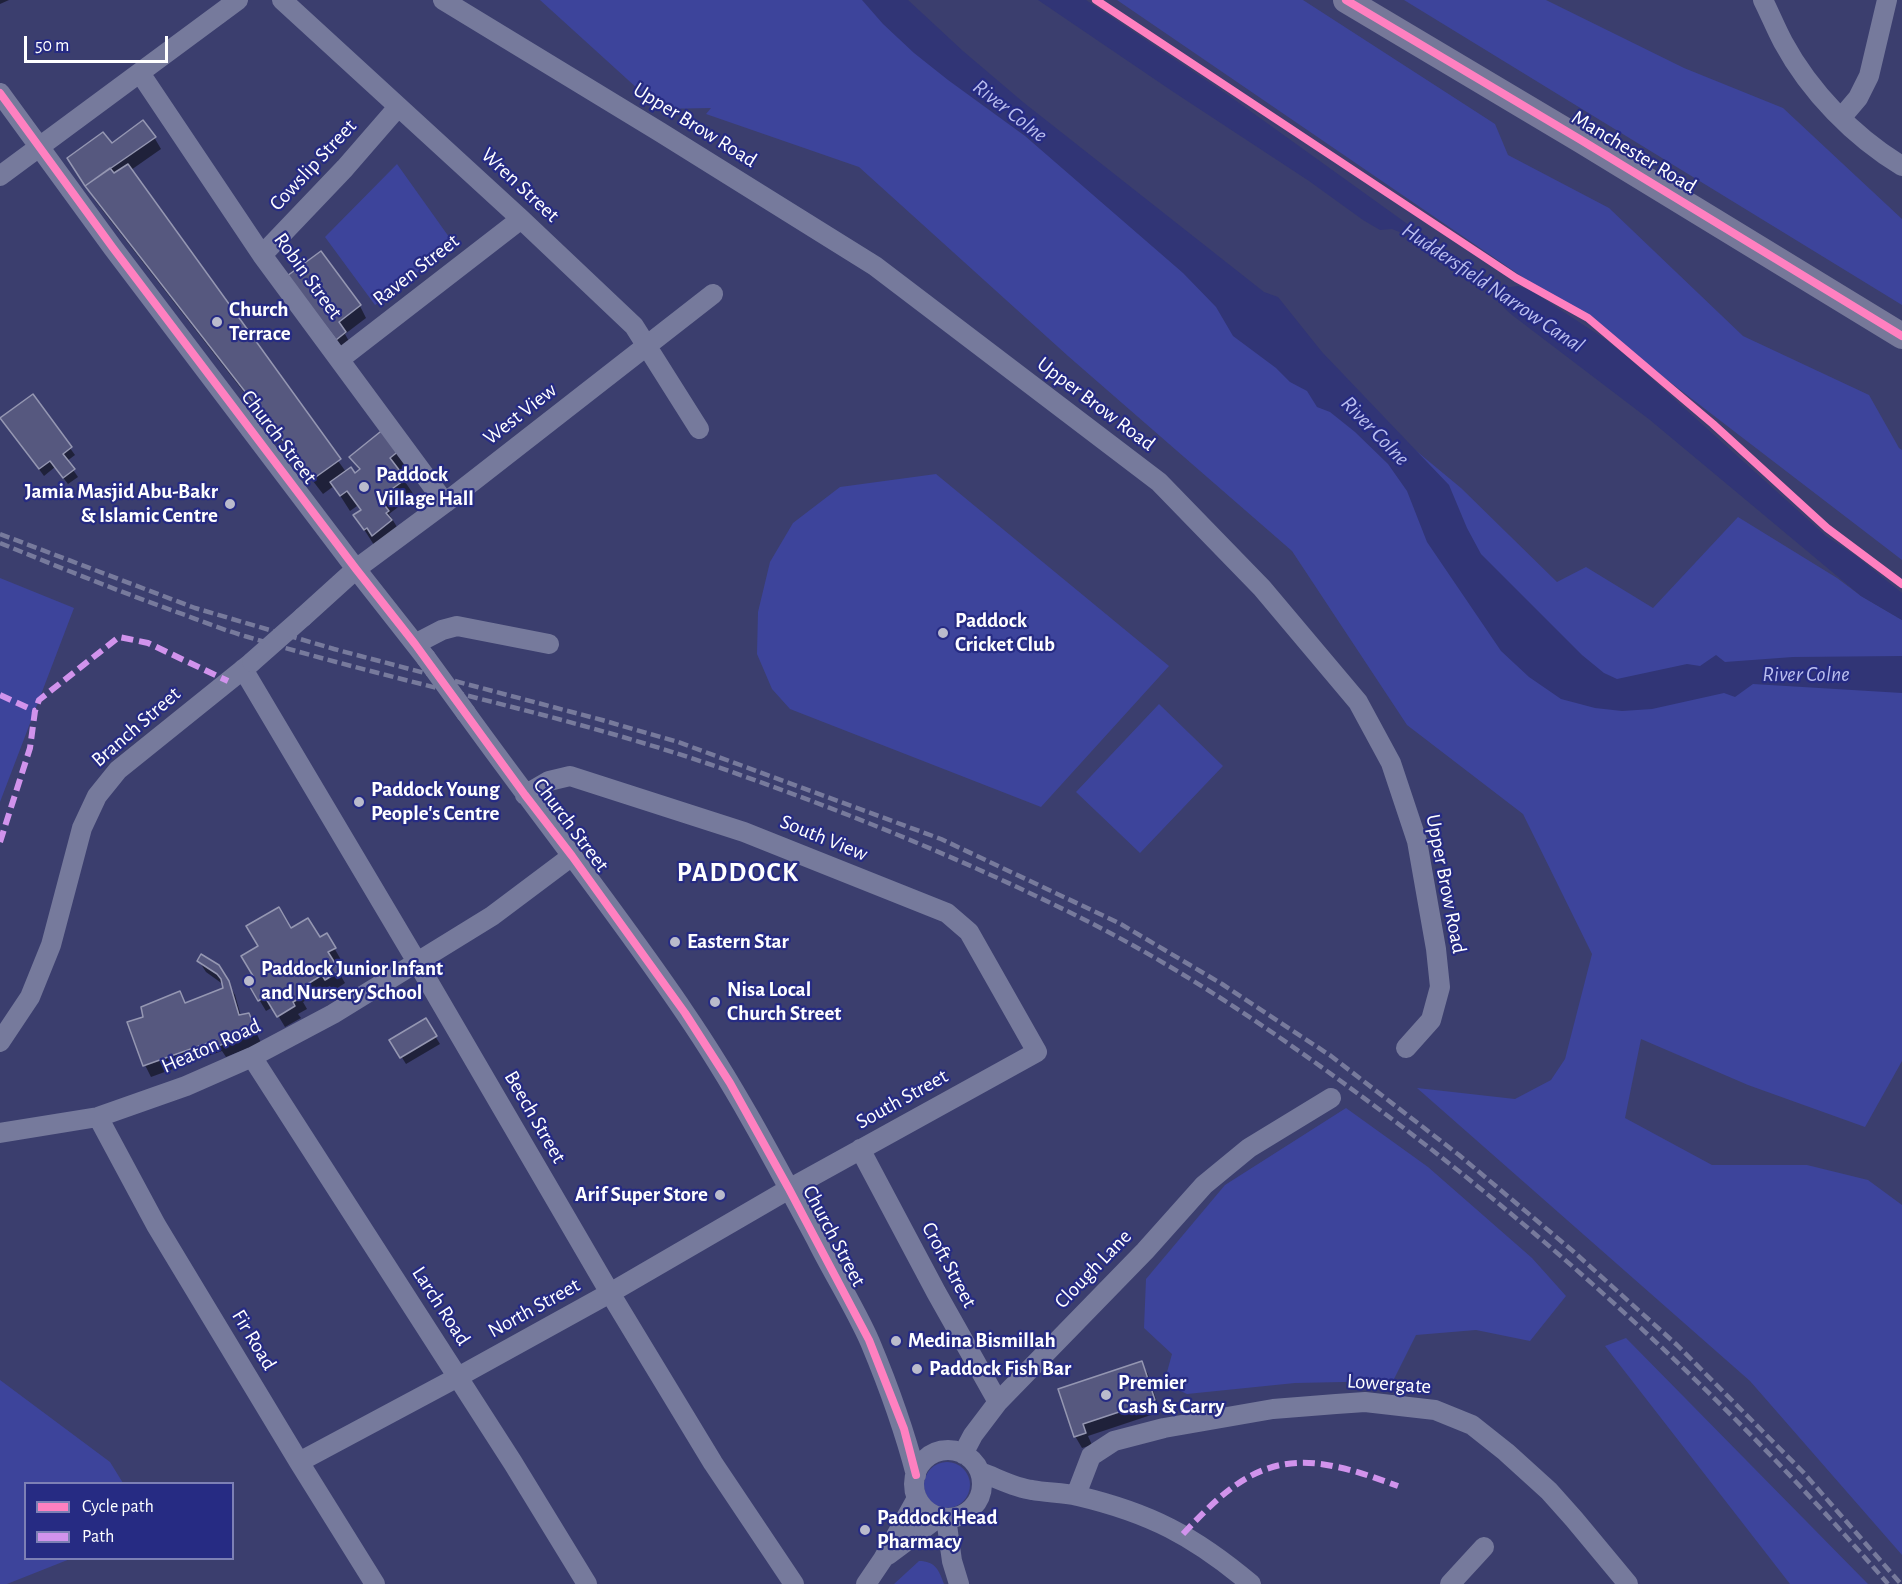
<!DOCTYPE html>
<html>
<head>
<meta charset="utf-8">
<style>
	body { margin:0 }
	#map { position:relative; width:1902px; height:1584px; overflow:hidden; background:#3b3e6e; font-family:"Alegreya Sans",sans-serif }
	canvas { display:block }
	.legend { position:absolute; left:24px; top:1482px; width:210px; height:78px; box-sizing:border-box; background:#262b83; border:2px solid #7d80b5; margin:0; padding:8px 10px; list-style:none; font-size:18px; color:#fff }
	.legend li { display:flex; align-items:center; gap:12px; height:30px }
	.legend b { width:30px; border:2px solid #7d80b5 }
	.scale { position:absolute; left:24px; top:36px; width:144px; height:27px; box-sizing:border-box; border:3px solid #fff; border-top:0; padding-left:8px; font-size:18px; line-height:21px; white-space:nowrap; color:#fff; -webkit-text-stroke:4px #262b83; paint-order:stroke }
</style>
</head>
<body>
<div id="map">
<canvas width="1902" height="1584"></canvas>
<ul class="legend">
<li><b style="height:8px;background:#ff80c0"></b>Cycle path</li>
<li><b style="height:8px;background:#d193ec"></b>Path</li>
</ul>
<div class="scale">50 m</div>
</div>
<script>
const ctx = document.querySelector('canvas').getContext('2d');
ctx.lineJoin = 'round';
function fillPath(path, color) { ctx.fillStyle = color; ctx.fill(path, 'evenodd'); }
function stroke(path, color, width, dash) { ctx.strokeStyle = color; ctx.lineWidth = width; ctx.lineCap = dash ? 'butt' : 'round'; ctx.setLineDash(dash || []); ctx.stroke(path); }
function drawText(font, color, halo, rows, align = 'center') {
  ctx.font = font + ' "Alegreya Sans",sans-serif'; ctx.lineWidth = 4.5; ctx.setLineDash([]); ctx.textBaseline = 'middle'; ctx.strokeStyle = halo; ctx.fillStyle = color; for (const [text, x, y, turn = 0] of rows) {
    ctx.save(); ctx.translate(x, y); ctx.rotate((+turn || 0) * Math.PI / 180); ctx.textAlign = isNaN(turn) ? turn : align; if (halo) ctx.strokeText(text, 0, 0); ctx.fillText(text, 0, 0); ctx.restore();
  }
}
fillPath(new Path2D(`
	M540,0H876L1146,227L1461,488L1557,582L1586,567L1653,608L1738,517L1837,578L1861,596L1902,620V1061L1865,1127L1748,1085L1641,1039L1625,1118L1712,1165H1807L1868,1180L1902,1205V1555L1750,1381L1417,1088L1515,1099L1551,1080L1565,1059L1592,954L1523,814L1407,725L1292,551L1068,356L859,167L706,114L711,108L660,109Z
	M1117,0H1303L1495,124L1508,155L1609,208L1743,336L1869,395L1899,448L1902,450V560L1619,343Z
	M1404,0H1546L1684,68L1783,108L1902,219V305Z
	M397,164L454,244L375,305L325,237Z
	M936,474L1169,666L1041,807L790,709L772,689L757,654L758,612L770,562L793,523L840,487Z
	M0,578L74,608L0,802Z
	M1159,704L1223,766L1140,853L1076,792Z
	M1346,1108L1428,1167L1532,1258L1566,1296L1530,1341L1476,1330L1416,1335L1393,1381L1295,1383L1187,1394L1164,1383L1172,1354L1144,1328L1146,1279L1225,1185Z
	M1626,1338L1868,1584H1790L1605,1346Z
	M0,1380L110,1462L123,1483L26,1484V1558L70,1559L7,1584H0Z
	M924 1485a23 23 0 1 1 46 0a23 23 0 1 1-46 0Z
	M919,1561C935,1561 939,1570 944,1584H894Z`), '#3d449b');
fillPath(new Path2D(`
	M862,0H908L963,51L1023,102L1264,292L1278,297L1322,352L1449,485L1467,528L1481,554L1582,655L1604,673L1617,679L1687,664L1700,666L1716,655L1725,662L1793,657L1902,656V693L1753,684L1735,697L1724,693L1652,709L1622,711L1595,708L1561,699L1529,677L1501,651L1427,542L1407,491L1388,464L1355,432L1330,412L1317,407L1307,391L1290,382L1276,368L1233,336L1216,307L1183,273L1025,136L948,80L914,53L883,24Z
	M1038,0H1086L1228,95L1413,228L1502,288L1518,286L1530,290L1605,339L1631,360L1826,536L1856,556L1902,593V620L1861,596L1650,420L1512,315L1503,307L1500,296L1409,236L1392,229L1380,230L1363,220L1309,181L1172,91Z`), '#313576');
fillPath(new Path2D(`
	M0,0H9L0,4Z
	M154,137L161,149L131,170L346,472L355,475L360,471L351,457L385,431L408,466L399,473L414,495L389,514L397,527L374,545L355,515L361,511L357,506L350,511L334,486L323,494L96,202L76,170L111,146Z
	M296,288L360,306L366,318L345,334L351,345L344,351Z
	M32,396L75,455L67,461L78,477L68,484L55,467L44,476L7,426Z
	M291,930L320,939L327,935L341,960L334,964L345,983L333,991L330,986L303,1002L307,1009L298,1014L301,1018L285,1027L273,1007L266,1011L248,981L255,977Z
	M199,961L218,966L235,995L241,1016L248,1014L261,1043L226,1057L222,1051L151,1077L145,1065L185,1004L225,989L224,985L206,972Z
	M425,1020L440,1044L406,1064L391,1040Z
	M1141,1363L1148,1374L1160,1412L1088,1436L1092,1445L1082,1448L1075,1436L1060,1390Z`), '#0007');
const building = new Path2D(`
	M143,120L156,137L85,186L67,158L103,132L112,143Z
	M128,164L341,459L313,479L85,186L110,168L114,173Z
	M321,251L361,305L339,322L346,332L336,340L287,276Z
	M33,394L72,447L63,454L75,469L63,478L50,461L39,469L0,418Z
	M385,428L400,450L390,458L406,479L379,498L389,511L386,513L392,520L372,536L367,528L364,530L353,515L361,510L347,491L340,496L330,482L351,467L355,473L360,469L349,457Z
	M279,907L291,928L308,918L320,937L327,933L336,948L328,952L340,971L325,980L322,975L298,990L302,997L293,1002L295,1006L277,1017L265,997L258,1001L246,980L253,976L241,956L258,946L246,926Z
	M201,954L219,965L229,981L239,1015L249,1013L256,1031L218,1046L216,1040L143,1066L127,1022L143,1017L141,1007L180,991L185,1003L223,988L221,979L217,974L197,961Z
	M426,1018L437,1036L400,1058L389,1040Z
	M1142,1361L1155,1400L1083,1424L1086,1433L1074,1437L1058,1389Z`);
fillPath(building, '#56587f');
stroke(building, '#9597b2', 1.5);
stroke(new Path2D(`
	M282,0L521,219L634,326L699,429
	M443,0L660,132L875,266L1159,482L1262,588L1358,702L1391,763L1417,841L1436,949L1440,987L1431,1020L1406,1048
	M1763,0C1770,14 1776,29 1783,42C1810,92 1854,137 1902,166
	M140,73L262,255L445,503
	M0,93L113,248L356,569L426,658
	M1841,118L1858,98L1869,76L1887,0
	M0,176L238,0
	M262,255L345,168L398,107
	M340,359L521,219
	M303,617L356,569L445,503L713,294
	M415,644L442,630L457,626L549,644
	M243,669L417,962L610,1293L713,1463L794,1584
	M466,713C538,813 616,911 685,1013C735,1086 776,1164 817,1241C834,1275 855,1308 870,1342C888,1385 904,1429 916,1475
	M0,1042L30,997L51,945L82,828L97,796L118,770L251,663
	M252,1057L513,1463L587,1584
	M98,1117L156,1225L299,1462L375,1584
	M0,1133L98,1117L186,1086L252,1057L333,1014L492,916L572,856
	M860,1149L936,1292L998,1402
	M914 1484a34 34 0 1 1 68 0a34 34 0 1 1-68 0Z
	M963,1454L973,1435L998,1402L1145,1251L1204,1185L1249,1148L1331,1098
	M299,1462L458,1377L610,1293L789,1189L1037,1052L969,932L947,913L744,832L570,776L549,781L525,795
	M980,1472C997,1478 1015,1488 1032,1490C1047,1493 1063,1492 1078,1496C1150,1513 1194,1536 1251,1584
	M1076,1495L1091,1456L1114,1441L1164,1428L1273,1409L1336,1404L1365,1402L1435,1410L1472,1425L1506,1452L1549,1491L1574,1519L1628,1584
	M946,1518L952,1561L959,1584
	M888,1555L939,1517
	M866,1584L883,1559L917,1498
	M1450,1584L1484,1547`), '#767a9c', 20);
stroke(new Path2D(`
	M1346,0L1581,140L1902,336`), '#767899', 26);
stroke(new Path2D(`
	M0,534L195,608L334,649L602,720L678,742L941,839L1119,923L1222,984L1331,1056L1459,1155L1574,1252L1677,1345L1803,1472L1901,1584
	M0,543C61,568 123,593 185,615C206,623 227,631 248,637C400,683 555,712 706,763C834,807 962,858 1083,919C1189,972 1286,1040 1380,1110C1566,1250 1736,1408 1888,1584`), '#777a9c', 4.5, [10, 4.5]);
stroke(new Path2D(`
	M426,658L466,713
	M252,662L303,617`), '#767a9c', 20);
stroke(new Path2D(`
	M0,695L35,711
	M0,842L30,748L35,711L39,700L119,637L148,643L228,681
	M1183,1534C1228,1486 1266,1450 1337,1467C1358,1471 1378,1479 1398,1486`), '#d193ec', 6, [12, 6]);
stroke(new Path2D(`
	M1096,0L1516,278L1588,318L1713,424L1827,528L1902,584
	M1346,0L1581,140L1902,336
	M0,93L113,248L356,569L415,644L525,795L572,856L685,1013L730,1083L789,1189L869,1340L904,1429L916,1475`), '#ff80c0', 8);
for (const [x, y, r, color] of [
	[217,322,6,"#babbcc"],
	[364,487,6,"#babbcc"],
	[230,504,6,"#babbcc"],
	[943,633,6,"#babbcc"],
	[359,802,6,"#babbcc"],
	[675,942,6,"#babbcc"],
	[249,981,6,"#babbcc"],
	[715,1002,6,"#babbcc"],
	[720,1195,6,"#babbcc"],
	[896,1341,6,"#babbcc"],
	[917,1369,6,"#babbcc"],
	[1106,1395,6,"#babbcc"],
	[865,1530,6,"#babbcc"]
]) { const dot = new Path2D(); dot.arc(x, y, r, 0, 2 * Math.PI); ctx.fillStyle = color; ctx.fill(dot); stroke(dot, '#262b83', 2); }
drawText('21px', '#fff', '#262b83', [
	["Upper Brow Road",695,125,32],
	["Manchester Road",1634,152,31],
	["Cowslip Street",313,165,-47],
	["Wren Street",520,185,43],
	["Raven Street",416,270,-38],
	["Robin Street",308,276,54],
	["Upper Brow Road",1096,404,37],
	["West View",520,414,-38],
	["Church Street",279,437,53],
	["Branch Street",136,727,-41],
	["Church Street",571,825,53],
	["South View",824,838,22],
	["Upper Brow Road",1446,884,79],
	["Heaton Road",211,1046,-24],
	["South Street",902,1099,-29],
	["Beech Street",535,1117,60],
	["Church Street",834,1236,62],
	["Croft Street",949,1265,62],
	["Clough Lane",1093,1269,-46],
	["Larch Road",441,1306,57],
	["North Street",534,1308,-29],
	["Fir Road",254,1340,59],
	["Lowergate",1389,1384,4]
]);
drawText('bold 21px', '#fff', '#262b83', [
	["Church",229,310],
	["Terrace",229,334],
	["Paddock",376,475],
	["Village Hall",376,499],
	["Jamia Masjid Abu-Bakr",218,492,"right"],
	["& Islamic Centre",218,516,"right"],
	["Paddock",955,621],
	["Cricket Club",955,645],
	["Paddock Young",371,790],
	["People's Centre",371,814],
	["Eastern Star",687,942],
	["Paddock Junior Infant",261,969],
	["and Nursery School",261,993],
	["Nisa Local",727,990],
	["Church Street",727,1014],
	["Arif Super Store",708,1195,"right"],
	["Medina Bismillah",908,1341],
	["Paddock Fish Bar",929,1369],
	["Premier",1118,1383],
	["Cash & Carry",1118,1407],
	["Paddock Head",877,1518],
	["Pharmacy",877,1542]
], 'left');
drawText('italic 22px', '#babeef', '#262b83', [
	["River Colne",1010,111,38],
	["Huddersfield Narrow Canal",1493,288,34],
	["River Colne",1375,431,46],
	["River Colne",1806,674]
]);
ctx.letterSpacing = '1.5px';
drawText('bold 27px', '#fff', '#262b83', [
	["PADDOCK",738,873]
]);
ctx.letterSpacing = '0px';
</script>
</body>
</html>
